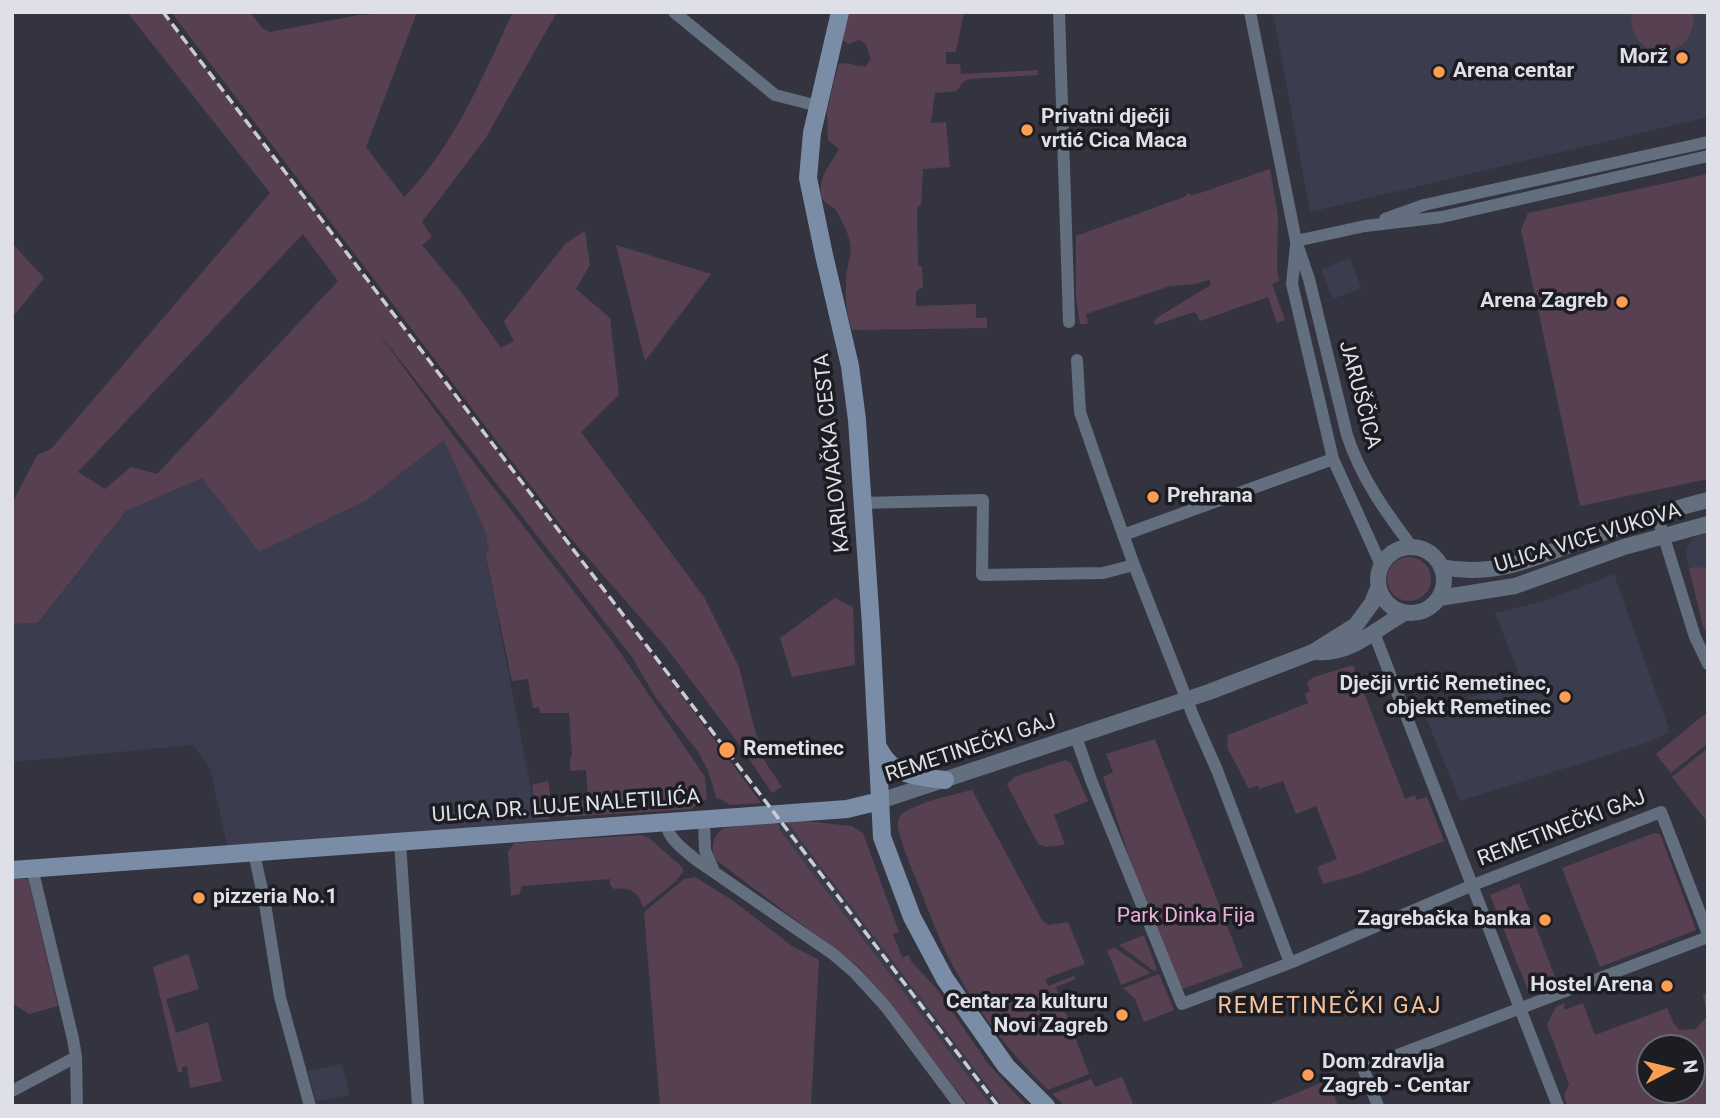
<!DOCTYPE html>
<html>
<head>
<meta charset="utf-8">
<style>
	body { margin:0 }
	#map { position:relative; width:1720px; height:1118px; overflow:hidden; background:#343440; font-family:Roboto,sans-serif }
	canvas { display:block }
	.frame { position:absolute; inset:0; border:14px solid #dfdfe7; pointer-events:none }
	.north { position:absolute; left:1636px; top:1034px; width:70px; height:70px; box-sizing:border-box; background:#1c1d22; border:2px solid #6a6b71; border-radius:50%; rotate:83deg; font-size:19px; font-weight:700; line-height:28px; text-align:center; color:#dfdfe7 }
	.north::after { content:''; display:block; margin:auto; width:24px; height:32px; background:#fc9d54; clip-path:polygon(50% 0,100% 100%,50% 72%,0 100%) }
</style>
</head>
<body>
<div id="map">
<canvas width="1720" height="1118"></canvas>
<div class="frame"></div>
<div class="north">N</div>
</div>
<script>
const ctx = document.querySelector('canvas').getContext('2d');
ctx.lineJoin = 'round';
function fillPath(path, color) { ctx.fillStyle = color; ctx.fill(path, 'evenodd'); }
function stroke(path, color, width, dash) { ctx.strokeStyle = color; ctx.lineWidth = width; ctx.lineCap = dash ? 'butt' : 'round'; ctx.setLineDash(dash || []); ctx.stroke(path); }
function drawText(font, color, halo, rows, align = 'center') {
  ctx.font = font + ' Roboto,sans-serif'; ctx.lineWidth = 7; ctx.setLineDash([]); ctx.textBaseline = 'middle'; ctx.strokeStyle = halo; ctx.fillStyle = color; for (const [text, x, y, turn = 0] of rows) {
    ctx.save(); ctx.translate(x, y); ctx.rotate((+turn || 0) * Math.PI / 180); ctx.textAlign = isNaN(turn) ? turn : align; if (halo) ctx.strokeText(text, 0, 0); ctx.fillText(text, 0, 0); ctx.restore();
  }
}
fillPath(new Path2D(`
	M1273,12H1708V117L1310,212Z
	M1350,258L1361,288L1333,299L1321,269Z
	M444,439L486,533L490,551L485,552L538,826L228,848L210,769L193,745L12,762V624L39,623L126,511L202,478L365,501Z
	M1708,531V637L1703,626L1686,556L1687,549L1693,538Z
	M1614,574L1670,732L1643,744L1460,801L1425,715L1521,679L1495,613L1542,602Z
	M785,819L884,948L1003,1106H991L782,833L776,821Z
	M342,1064L350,1095L316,1101L308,1071Z`), '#3c3c4f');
fillPath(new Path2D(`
	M127,12H163L592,574L761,803L730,805L719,798L717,799L708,771L699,753L656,698L632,657L375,328L452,434L613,642L705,777L707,799L691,809L565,817V798L588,796L586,770L570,771V759L572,755L569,713H540L539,707L533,708L528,679L512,681L485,552L489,551L486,533L444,440L365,501L259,552L202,478L126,511L38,623L12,624V504L37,455L51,449L270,193ZM303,234L338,281L157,474L131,467L105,489L78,472Z
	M171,12H250L262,28L270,32L358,15L417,12L366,147L404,197C454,147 483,76 513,12H557L485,139L422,222L432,237L422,245L462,293L501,348L514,341L504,321L566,243L585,231L590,265L576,289L610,318L619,395L581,432L704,597L739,667L755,731L759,740L752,742L782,787L772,793L741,747L665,646L568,535Z
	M847,12H964L956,52H946V64H960L961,74L1038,70V75L969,79L963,82L957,91L935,93L931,123L946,122L950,167L923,169L921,205L917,207L918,265L922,267L923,287L916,291V306L976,304V318H987V328L852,330C845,309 845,291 847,270C849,258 853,251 849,238C848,233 838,213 835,209C829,204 822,203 821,194C819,175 831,164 839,149L828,140L827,111L838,65C847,60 856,68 866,66L871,59L866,44L859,40L848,44L842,40Z
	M1632,12H1693C1699,66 1624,63 1632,12Z
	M1270,169L1278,217L1277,266L1279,281L1272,284L1285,320L1277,323L1268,297L1200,321L1197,314L1194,312L1155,325L1154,321L1158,317L1211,285L1209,280L1195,284L1170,286L1086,314L1088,324H1080L1076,297V236L1184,197L1189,193L1191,195L1197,194Z
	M1708,174V479L1580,506L1521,230L1528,213Z
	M12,243L44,278L12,318Z
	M616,245L711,274L645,361Z
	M1387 579a22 22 0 1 1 44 0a22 22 0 1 1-44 0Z
	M1698,567L1708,569V634L1703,626L1689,568Z
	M835,598L853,607L855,665L792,677L780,638Z
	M1353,665L1405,799L1415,795L1417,800L1427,797L1444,841L1356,875L1323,884L1317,867L1337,859L1316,806L1296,814L1283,781L1259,789L1258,785L1249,789L1227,747L1228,735L1308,703L1305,694L1310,691L1307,682L1314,677Z
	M1705,714L1708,717V743L1671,773L1656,754Z
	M1155,739L1243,967L1177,991L1153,930L1103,777L1113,772L1106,754Z
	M1708,748V823L1672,777Z
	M1065,760L1071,763L1088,801L1054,815L1065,845L1046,847L1038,844L1007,785L1014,777Z
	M548,781L552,805L550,819L537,820L532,785Z
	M972,790L1042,920L1048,925L1068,922L1085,964L1045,979L1048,986L1074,976L1076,979L1056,987L1089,1074L1048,1090C1010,1053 978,1012 953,966C937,936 926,903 913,872C909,860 896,832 898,820C902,805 957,794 972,790Z
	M785,819L852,826L863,833L899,932L893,934L902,957L909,955L911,961L936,988L989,1065L1027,1106H1003Z
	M776,821L782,833L991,1106H969L860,968L716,860C710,847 712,836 724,828Z
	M1654,833L1660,834L1696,930L1600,967L1562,868Z
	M642,835L649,838L682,867L683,872L676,881L643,908C639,892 631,887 614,889L610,885V879L522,886L519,894L511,896L508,852L514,843Z
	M695,877L732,900L792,946L819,960L811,1106H660L644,912L684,879Z
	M12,879H28L58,1006L29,1014L12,1003Z
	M1519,883L1557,982L1529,993L1490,895Z
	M1144,935L1157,970L1154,971L1119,945Z
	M1115,948L1151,973L1121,985L1107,950Z
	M188,954L199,989L166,999L176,1033L208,1022L222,1081L190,1088L187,1066L182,1067V1072H178L153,967Z
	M1159,974L1174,1010L1144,1022L1135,999L1123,988Z
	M1708,992V1106H1567L1564,1096L1569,1084L1547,1025L1556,1007L1565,1003L1564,1010L1583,1003L1595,1035L1667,1008L1674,1024L1680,1030L1696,1029L1707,1016L1703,994ZM1692,1048V1090H1650V1048Z
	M1122,1077L1134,1106H1065L1052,1094L1091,1079L1095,1087Z
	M1328,1080L1338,1106H1265Z`), '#574051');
stroke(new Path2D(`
	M674,12L775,95L818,106
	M1059,12L1069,322
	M1250,12L1296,241L1309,279L1347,435C1361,478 1385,511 1412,547
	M1385,219L1424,205L1708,142
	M1296,241L1365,226L1442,217L1708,156
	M1296,245L1292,284L1333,459L1381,565
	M1077,360L1080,412L1100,470L1134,565L1194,718L1217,770L1290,963
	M863,503L983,500L982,575L1103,573L1134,565
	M1657,515L1695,637L1708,664
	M1123,535L1333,459
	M1374,633L1558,1106
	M1076,737L1091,780L1182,1004L1290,963L1473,885L1661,812L1708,934
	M704,820L705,850L713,869
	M666,823C669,840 682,848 695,859L833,954L855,973L886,1007L960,1106
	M400,843L418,1106
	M254,853L265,904L280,997L310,1106
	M32,868L73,1039L76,1057L77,1106
	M12,1091L76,1057
	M1378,1106L1363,1068L1708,937`), '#636e7e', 12);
stroke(new Path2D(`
	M1378 580a33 33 0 1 1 66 0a33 33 0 1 1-66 0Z
	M1441,567C1497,578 1537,557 1588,538C1628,524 1667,510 1708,500
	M1439,598L1515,586L1624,547L1708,524
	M1317,652C1352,655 1376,628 1405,613
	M880,801L1209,692L1313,652L1356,625L1372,603L1378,588`), '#636e7e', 16);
stroke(new Path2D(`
	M840,12L812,133L808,178L824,255L850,366L857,420L871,626L882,837L912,917L945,979L1006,1066L1046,1106
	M879,749C892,776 918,777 945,780
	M12,870L847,809L880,801`), '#7b8da6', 18);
stroke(new Path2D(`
	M163,12L998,1106`), '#cbcbd4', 3.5, [10, 5]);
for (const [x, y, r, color] of [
	[1682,58,7,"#fc9d54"],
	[1439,72,7,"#fc9d54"],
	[1027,130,7,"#fc9d54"],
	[1622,302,7,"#fc9d54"],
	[1153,497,7,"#fc9d54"],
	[1565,697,7,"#fc9d54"],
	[727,750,9,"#fc9d54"],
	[199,898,7,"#fc9d54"],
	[1545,920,7,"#fc9d54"],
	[1667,986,7,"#fc9d54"],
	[1122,1015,7,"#fc9d54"],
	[1308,1075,7,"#fc9d54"]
]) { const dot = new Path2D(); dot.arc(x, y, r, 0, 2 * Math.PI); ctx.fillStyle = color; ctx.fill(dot); stroke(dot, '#1c1d22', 2.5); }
drawText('bold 21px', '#dfdfe7', '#1c1d22', [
	["Morž",1668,58],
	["Arena centar",1453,72,"left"],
	["Privatni dječji",1041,118,"left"],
	["vrtić Cica Maca",1041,142,"left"],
	["Arena Zagreb",1608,302],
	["Prehrana",1167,497,"left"],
	["Dječji vrtić Remetinec,",1551,685],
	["objekt Remetinec",1551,709],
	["Remetinec",743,750,"left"],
	["pizzeria No.1",213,898,"left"],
	["Zagrebačka banka",1531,920],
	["Hostel Arena",1653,986],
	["Centar za kulturu",1108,1003],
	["Novi Zagreb",1108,1027],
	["Dom zdravlja",1322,1063,"left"],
	["Zagreb - Centar",1322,1087,"left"]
], 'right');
drawText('21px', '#dfdfe7', '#1c1d22', [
	["JARUŠČICA",1359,395,75],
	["KARLOVAČKA CESTA",833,453,-96],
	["ULICA VICE VUKOVA",1588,539,-17],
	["REMETINEČKI GAJ",971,749,-18],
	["ULICA DR. LUJE NALETILIĆA",566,807,-4],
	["REMETINEČKI GAJ",1562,829,-21]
]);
drawText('21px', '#ecaddb', '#1c1d22', [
	["Park Dinka Fija",1186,917]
]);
ctx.letterSpacing = '2px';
drawText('23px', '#f6c09b', '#1c1d22', [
	["REMETINEČKI GAJ",1330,1007]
]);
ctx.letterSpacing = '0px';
</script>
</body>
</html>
